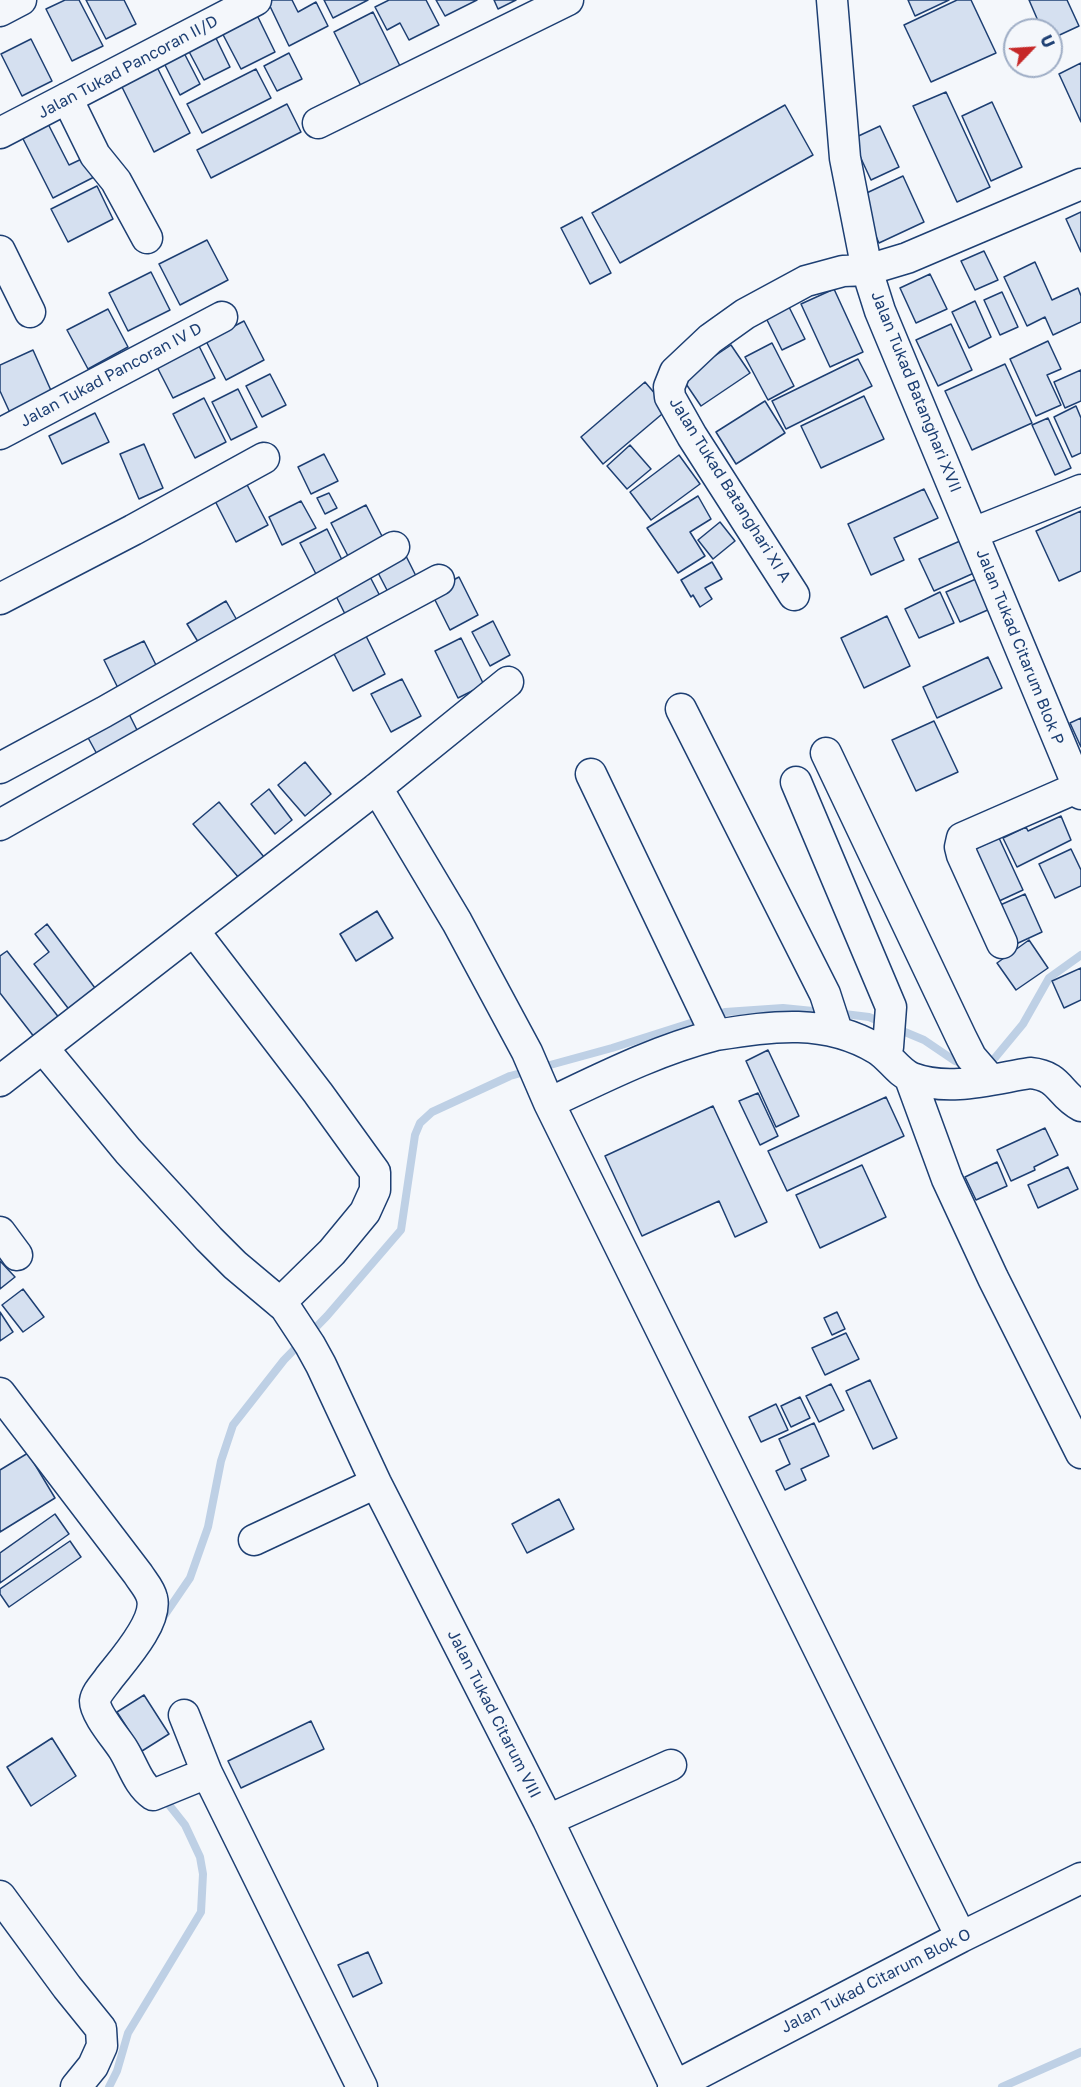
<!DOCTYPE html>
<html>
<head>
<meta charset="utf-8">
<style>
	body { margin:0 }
	#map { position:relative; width:1081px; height:2087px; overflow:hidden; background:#f4f7fb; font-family:"Golos Text",sans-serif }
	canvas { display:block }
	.north { position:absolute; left:1003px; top:18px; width:60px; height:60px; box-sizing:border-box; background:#f4f7fb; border:2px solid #9eadc5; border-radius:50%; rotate:65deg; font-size:16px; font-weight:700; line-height:24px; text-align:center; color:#1d3f73 }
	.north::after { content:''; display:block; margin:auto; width:21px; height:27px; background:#c62828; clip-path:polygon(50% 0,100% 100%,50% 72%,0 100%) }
</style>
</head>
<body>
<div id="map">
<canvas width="1081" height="2087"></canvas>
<div class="north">U</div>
</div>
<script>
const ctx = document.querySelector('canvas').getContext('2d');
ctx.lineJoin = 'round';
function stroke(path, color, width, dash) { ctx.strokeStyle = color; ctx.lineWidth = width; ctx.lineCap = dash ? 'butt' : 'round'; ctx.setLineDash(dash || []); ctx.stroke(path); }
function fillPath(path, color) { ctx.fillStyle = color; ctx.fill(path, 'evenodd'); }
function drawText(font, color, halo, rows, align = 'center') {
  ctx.font = font + ' "Golos Text",sans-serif'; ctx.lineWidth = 4.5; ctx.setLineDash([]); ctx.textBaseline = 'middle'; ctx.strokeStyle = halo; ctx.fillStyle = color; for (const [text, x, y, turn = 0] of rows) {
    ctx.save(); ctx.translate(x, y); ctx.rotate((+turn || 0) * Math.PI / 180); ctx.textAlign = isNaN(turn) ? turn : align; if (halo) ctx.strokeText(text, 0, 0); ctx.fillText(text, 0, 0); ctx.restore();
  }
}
stroke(new Path2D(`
	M836,1013L869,1017L924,1040L955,1061L967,1065
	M983,1062L994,1059L1023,1024L1049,978L1081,955
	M162,1619L190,1578L208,1527L221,1461L233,1425L284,1360L327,1316L401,1230L415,1135L420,1123L432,1112L510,1076L612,1048L725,1012L783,1008L823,1012
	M109,2087L117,2071L128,2033L201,1912L203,1874L200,1857L185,1825L162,1796
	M1002,2087L1081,2052`), '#bed0e5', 8);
const building = new Path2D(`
	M65,0H79L103,46L72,61L46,9Z
	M86,0H124L136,24L106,39Z
	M267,0H292L298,12L316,2L328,26L289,46Z
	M324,0H368L333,18Z
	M389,0H426L439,25L409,40L400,23L387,30L375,7Z
	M436,0H477L445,16Z
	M494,0H516L498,9Z
	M908,0H949L915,16Z
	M957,0H971L996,53L931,82L904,25Z
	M1029,0H1067L1079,26L1051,39V30H1042Z
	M254,9L275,52L241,69L219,27Z
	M373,12L400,66L361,86L334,32Z
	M212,30L230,67L204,80L185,44Z
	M31,39L52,81L22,96L1,54Z
	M181,47L200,84L180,95L161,57Z
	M289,53L302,79L277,91L264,66Z
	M1081,63V122L1059,74Z
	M157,67L190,133L154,152L121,85Z
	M256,69L271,98L202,133L187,104Z
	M946,92L990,187L957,202L913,106Z
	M992,102L1022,167L991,181L962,116Z
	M287,104L301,132L211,178L197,150Z
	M785,105L813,155L620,263L592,213Z
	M43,114L69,165L90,155L100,174L53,198L17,127Z
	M880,126L899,167L871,180L852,139Z
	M903,176L924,222L879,243L858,197Z
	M97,186L113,219L68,242L51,209Z
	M1081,212V252L1066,219Z
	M582,217L611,273L590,284L561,228Z
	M207,240L228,280L180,305L159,264Z
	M984,251L998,280L975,290L961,261Z
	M1035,262L1052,300L1078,288L1081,296V322L1053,335L1045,317L1027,326L1004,277Z
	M151,272L170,310L128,331L109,293Z
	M930,274L947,309L916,323L900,288Z
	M834,289L863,352L830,367L801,304Z
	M1002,292L1018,327L1000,335L984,300Z
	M975,301L991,337L969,348L952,312Z
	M787,303L805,339L782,350L764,314Z
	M108,309L128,347L88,369L67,330Z
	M244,321L264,360L226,380L206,341Z
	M951,324L972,370L938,386L916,340Z
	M1048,341L1061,369L1047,375L1061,405L1036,416L1010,359Z
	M197,342L215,378L173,398L155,363Z
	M772,343L794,386L768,400L745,357Z
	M731,345L750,373L701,406L682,378Z
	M33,350L53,395L11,415L0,391V365Z
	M858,359L872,386L786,429L772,401Z
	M1005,364L1032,423L972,450L945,391Z
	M1081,370V401L1065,408L1054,382Z
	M270,374L286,405L262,417L246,386Z
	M645,382L668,409L603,464L581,437Z
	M238,389L257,427L231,440L212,402Z
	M864,396L884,439L821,468L801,426Z
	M204,398L226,442L195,458L173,414Z
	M765,401L785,433L736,464L716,432Z
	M1076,406L1081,418V453L1072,457L1054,417Z
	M95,413L109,442L62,464L49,436Z
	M1048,418L1071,468L1055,475L1032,425Z
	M144,444L163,488L139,499L120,454Z
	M630,445L651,469L627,489L607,466Z
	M324,454L338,481L311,494L298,467Z
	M679,455L700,484L651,520L630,492Z
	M243,477L268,525L236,542L211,493Z
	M924,489L938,518L894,538L904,560L871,575L848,524Z
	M329,493L337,508L325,514L317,498Z
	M698,496L711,519L690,532L705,556L678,573L647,528Z
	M301,501L316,528L282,545L269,517Z
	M366,505L384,540L349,558L331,523Z
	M1081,511V571L1059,581L1036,531Z
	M720,522L735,541L713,559L698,540Z
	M327,529L343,562L317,576L300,543Z
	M960,541L974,573L934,591L919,559Z
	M402,548L418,580L389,594L373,563Z
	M712,562L722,579L705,588L712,599L700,607L693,595L691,597L681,580Z
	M366,569L381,598L346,616L331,586Z
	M459,577L478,615L450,630L431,592Z
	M976,579L990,609L960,622L946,592Z
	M940,592L954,623L919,638L905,609Z
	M226,601L238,622L200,645L187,624Z
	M887,616L910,666L864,688L841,638Z
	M493,621L510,655L490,666L472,632Z
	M366,636L385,674L353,691L333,652Z
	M461,638L484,685L458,698L435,651Z
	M144,641L158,669L118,688L104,660Z
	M988,657L1002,688L937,718L923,687Z
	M402,679L421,716L391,732L371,694Z
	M128,712L139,734L98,756L86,734Z
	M1081,718V747L1070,723Z
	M934,721L958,772L916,791L892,740Z
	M305,762L331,794L305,816L278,785Z
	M269,789L292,820L275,834L251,804Z
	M219,802L264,857L239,878L193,824Z
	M1061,816L1071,840L1017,867L1003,838L1026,827L1028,831Z
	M999,838L1023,890L997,902L973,850Z
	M1071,849L1081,870V886L1055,898L1039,864Z
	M1025,894L1042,932L1016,944L998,906Z
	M377,911L393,938L356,961L340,934Z
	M47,924L98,992L71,1012L34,964L49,952L35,934Z
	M1029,940L1048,968L1016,990L997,963Z
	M7,951L60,1019L35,1038L0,993V956Z
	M1081,968V1000L1064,1008L1052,981Z
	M768,1050L799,1116L776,1127L746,1061Z
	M758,1093L778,1136L760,1145L739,1101Z
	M886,1097L904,1136L787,1191L768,1151Z
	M713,1106L767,1222L735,1237L719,1201L642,1236L605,1156Z
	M1045,1128L1058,1155L1034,1167L1035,1170L1011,1181L997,1150Z
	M997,1162L1007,1186L976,1200L965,1177Z
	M862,1165L886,1217L820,1248L796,1195Z
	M1068,1167L1078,1189L1038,1208L1028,1185Z
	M0,1261L15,1277L0,1289Z
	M23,1289L44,1317L23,1332L2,1305Z
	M0,1312L13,1332L0,1341Z
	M837,1312L845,1329L832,1335L824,1318Z
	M846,1333L859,1359L825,1375L812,1348Z
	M870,1380L897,1438L873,1449L846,1391Z
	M831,1384L844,1410L819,1422L806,1396Z
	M800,1397L810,1418L791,1427L781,1406Z
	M776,1404L788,1430L761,1442L749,1417Z
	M814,1423L829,1456L801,1469L806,1480L785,1490L776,1471L790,1464L779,1439Z
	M28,1453L55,1498L0,1532V1470Z
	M559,1499L574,1529L527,1553L512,1524Z
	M55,1514L69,1534L0,1583V1553Z
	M70,1541L81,1557L9,1607L0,1594V1589Z
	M144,1695L169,1734L142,1751L117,1712Z
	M311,1721L324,1749L241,1788L228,1761Z
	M52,1738L76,1776L31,1806L7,1767Z
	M368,1952L382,1983L353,1997L338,1965Z`);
fillPath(building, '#d5e0f0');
stroke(building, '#1d3f73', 1.5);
const minor = new Path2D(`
	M832,0L845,158L867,270L880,311L1081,794
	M0,11L21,0
	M67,98L95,155L116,181L147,238
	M318,123L568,0
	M0,133L256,0
	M0,251L30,312
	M0,434L222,317
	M973,533L1081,490
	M794,595L692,436L670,397L669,387L675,372L710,339L745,314L806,281L843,271L867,270L907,258L1081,184
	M0,599L133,530L264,458
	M681,709L825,994L837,1031
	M826,753L961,1037L971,1057L990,1079
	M0,768L104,712L394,547
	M591,774L716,1035C773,1026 825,1018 877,1049C889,1056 899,1073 912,1078C949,1092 992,1079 1030,1073C1061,1076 1058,1094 1081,1106
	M796,782L891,1007L888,1047L885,1055
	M377,788L457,922L527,1052L549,1103L961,1937
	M0,825L333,637L439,580
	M194,931L318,1093L375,1172V1190L365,1212L332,1252L280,1303
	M1002,943L962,855L960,847L962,838L1081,786
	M43,1048L128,1151L209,1239L235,1265L285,1307L310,1345L321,1365L376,1483L548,1820L675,2086
	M910,1078L947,1179L993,1278L1081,1453
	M0,1081L377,788L508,682
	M549,1103C604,1077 657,1050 716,1035
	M0,1232L17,1255
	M0,1393L138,1574C143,1582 150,1589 152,1598C158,1622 123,1660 109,1678C105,1684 96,1693 95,1701C95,1714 116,1738 123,1749C133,1765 138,1785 153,1795L207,1773
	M254,1540L376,1483
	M184,1715L207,1773L362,2087
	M548,1820L671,1765
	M0,1896L67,1987L101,2029L102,2046L93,2066L76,2087
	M673,2087L961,1937L1081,1878`);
stroke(minor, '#1d3f73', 33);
stroke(minor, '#f4f7fb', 30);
drawText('16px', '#1d3f73', '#f4f7fb', [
	["Jalan Tukad Pancoran II/D",128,67,-28],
	["Jalan Tukad Pancoran IV D",111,375,-28],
	["Jalan Tukad Batanghari XVII",916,392,68],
	["Jalan Tukad Batanghari XI A",730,490,58],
	["Jalan Tukad Citarum Blok P",1020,647,68],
	["Jalan Tukad Citarum VIII",494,1714,63],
	["Jalan Tukad Citarum Blok O",876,1981,-27]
]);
</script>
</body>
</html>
